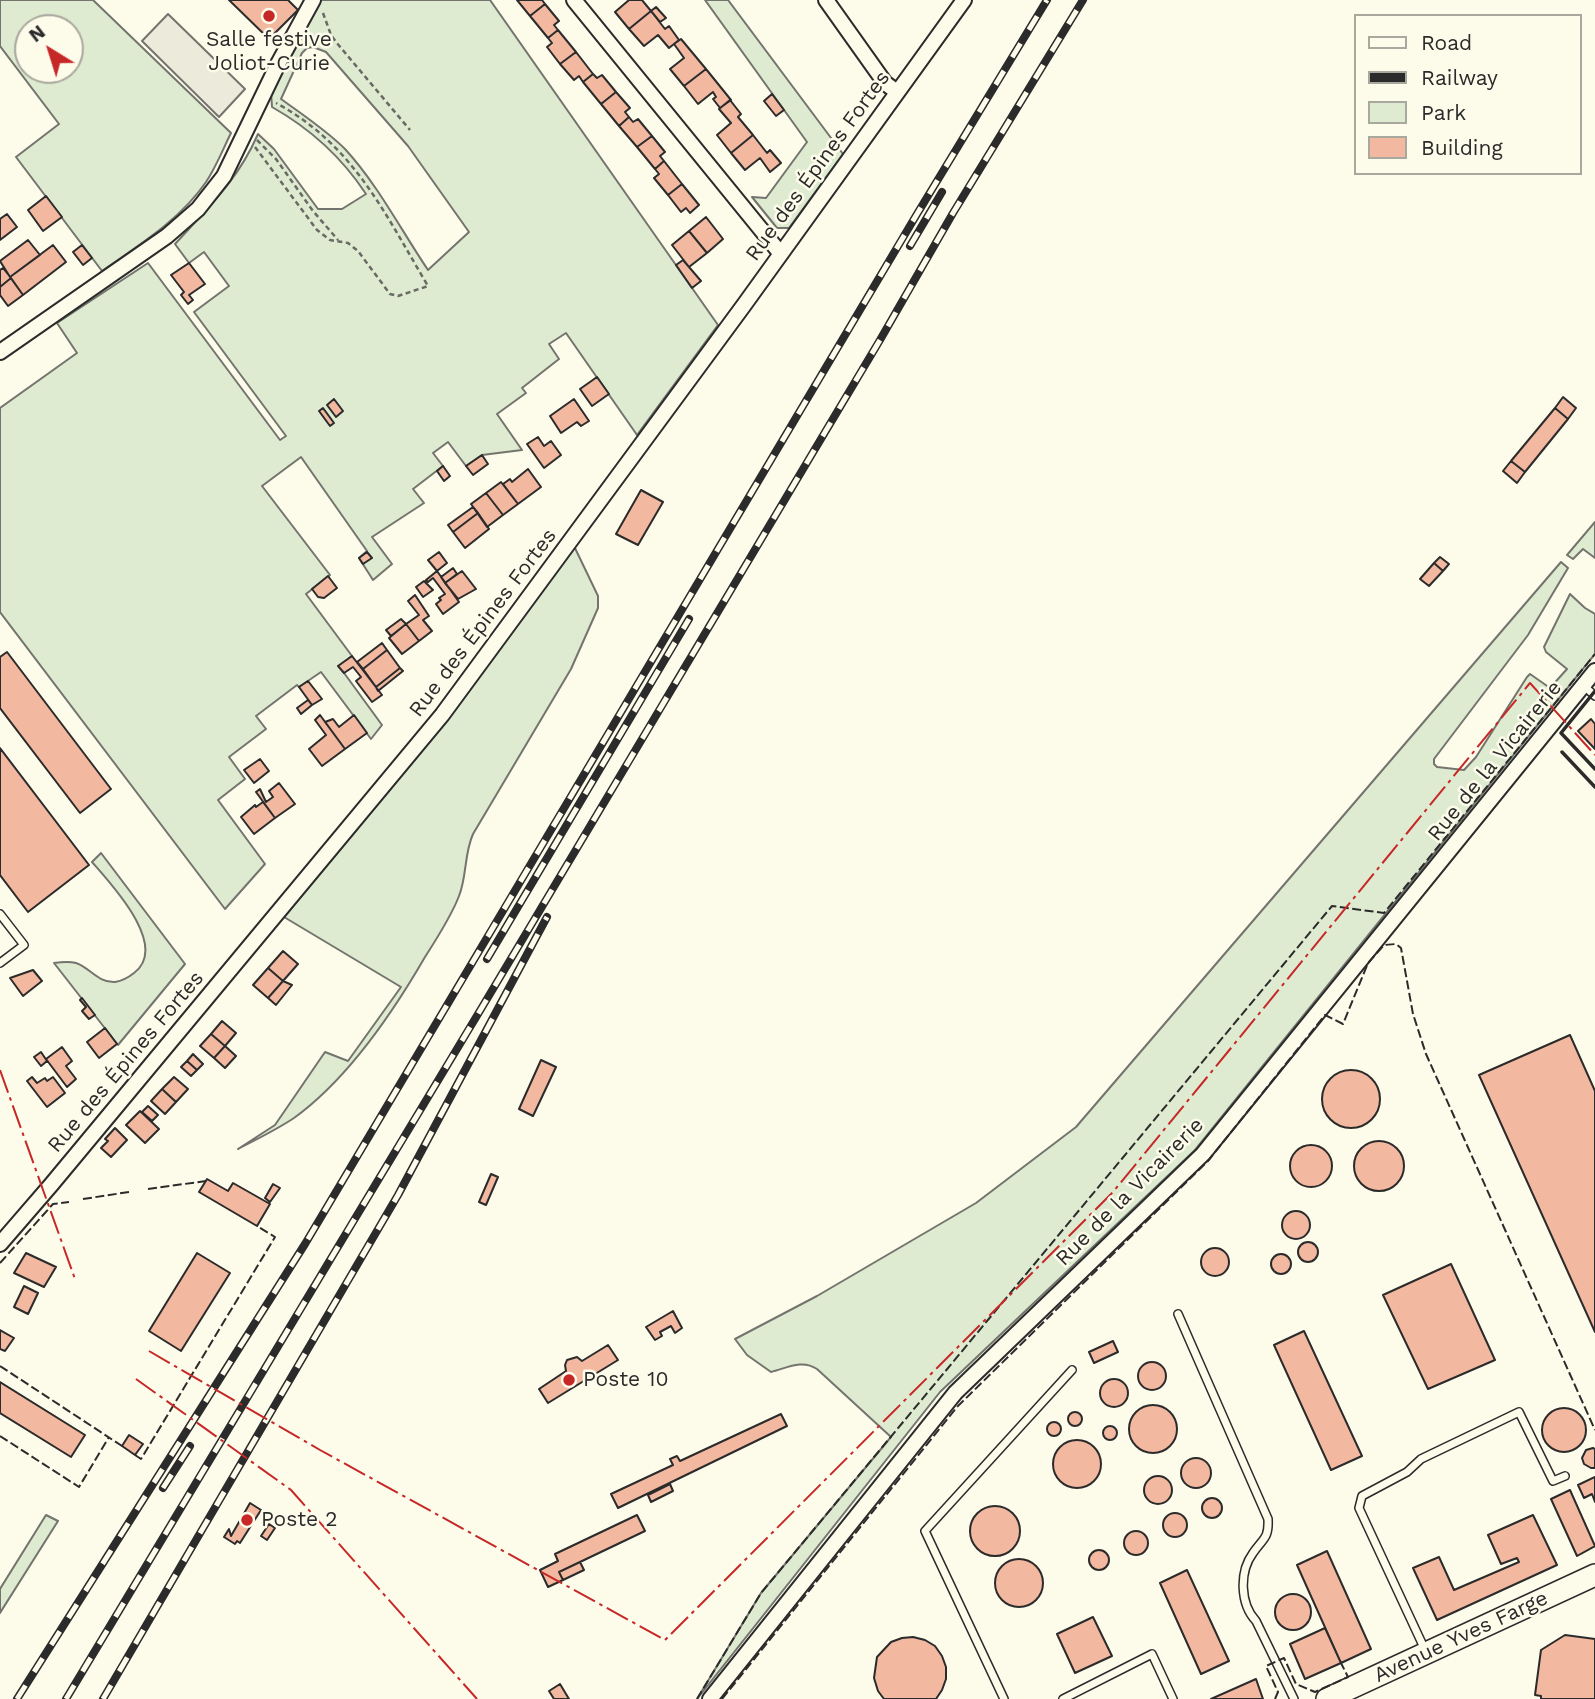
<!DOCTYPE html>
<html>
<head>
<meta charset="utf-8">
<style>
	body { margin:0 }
	#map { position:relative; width:1595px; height:1699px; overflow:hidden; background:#fdfbea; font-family:"Work Sans",sans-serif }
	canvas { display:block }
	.legend { position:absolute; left:1354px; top:14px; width:228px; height:161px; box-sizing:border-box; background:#fdfbea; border:2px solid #a9a89e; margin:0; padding:9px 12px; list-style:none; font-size:21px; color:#2b2b2b }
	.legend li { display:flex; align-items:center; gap:14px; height:35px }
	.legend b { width:35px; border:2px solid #a9a89e }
	.north { position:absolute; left:14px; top:14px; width:70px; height:70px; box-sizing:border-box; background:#fdfbea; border:2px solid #a9a89e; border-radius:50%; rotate:322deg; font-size:19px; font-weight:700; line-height:28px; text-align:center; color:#2b2b2b }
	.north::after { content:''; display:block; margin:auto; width:24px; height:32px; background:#c62828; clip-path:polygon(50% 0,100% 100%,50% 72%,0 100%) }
</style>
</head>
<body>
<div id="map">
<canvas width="1595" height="1699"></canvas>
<ul class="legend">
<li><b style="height:9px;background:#fdfbea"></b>Road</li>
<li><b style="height:9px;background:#2b2b2b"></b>Railway</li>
<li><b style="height:19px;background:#deebd1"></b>Park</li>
<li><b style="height:19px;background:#f2b8a0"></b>Building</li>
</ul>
<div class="north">N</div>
</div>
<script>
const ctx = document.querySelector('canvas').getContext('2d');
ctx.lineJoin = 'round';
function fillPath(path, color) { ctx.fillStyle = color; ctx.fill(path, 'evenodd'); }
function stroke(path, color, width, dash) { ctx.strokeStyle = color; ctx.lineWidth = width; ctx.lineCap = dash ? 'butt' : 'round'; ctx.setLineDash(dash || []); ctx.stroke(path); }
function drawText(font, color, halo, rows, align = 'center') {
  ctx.font = font + ' "Work Sans",sans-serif'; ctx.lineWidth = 5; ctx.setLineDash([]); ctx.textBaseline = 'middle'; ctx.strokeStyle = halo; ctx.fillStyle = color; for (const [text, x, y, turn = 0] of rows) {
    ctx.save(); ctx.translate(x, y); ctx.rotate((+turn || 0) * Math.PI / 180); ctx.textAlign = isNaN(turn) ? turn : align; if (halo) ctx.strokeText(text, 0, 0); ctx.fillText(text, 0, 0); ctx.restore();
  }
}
const green = new Path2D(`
	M0,0H93L231,133C223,149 216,167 206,182C180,220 139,245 102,271L16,157L59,124L0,46ZM28,28H70V70H28Z
	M317,0H490L718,325L637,435L566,333L549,344L559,359L522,388L526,393L497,414L522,450L482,455L466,466L448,442L433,453L443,466L413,489L424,503L372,537L392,564L373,580L359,558L367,551L301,457L262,486L330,575L306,594L352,656L339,666L382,725L371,739L321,672L299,687L297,685L256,716L266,729L229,757L245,779L218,800L265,864L225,909L0,612V408L77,353L57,323L148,263L280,440L286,436L194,312L229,286L204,252L189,263L175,244C208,208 238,180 258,134L274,149L318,209H342L366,194C341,156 311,129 272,107L271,92ZM313,47L326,52L408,146L469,232L428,270C401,230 378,185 345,149C326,130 303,115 281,99L302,53L307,48Z
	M705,0H728L843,154L789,228H777L752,197L766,198L807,142Z
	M1595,522V558L1583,549L1573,559L1567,555Z
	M574,546L598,596V608L571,669L473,834C464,854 467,876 459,896C451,917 437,938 425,957C392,1014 348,1079 294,1118C276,1130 257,1139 238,1149L275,1125L325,1052L348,1061L401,987L284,917L436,734Z
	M1561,562L1568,568L1528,635L1434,759V764L1437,767L1464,770L1476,757L1527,677L1530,674L1550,688L1567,669L1546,652L1544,647L1570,594L1585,608L1595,614V654L1195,1150L940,1392L697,1699L761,1593L891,1437L817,1369C802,1359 787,1368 771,1372L747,1355L735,1339L817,1296L976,1203L1076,1127Z
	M101,853L185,964L118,1045L54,963C61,962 69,961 76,963C89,967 98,983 115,982C121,981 129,977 134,973C170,946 111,884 92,862Z
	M46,1515L58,1521L0,1613V1589Z`);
fillPath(green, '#deebd1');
stroke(green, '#74746e', 2);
const parking = new Path2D(`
	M168,14L245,89L219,117L142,41Z`);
fillPath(parking, '#eceadb');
stroke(parking, '#74746e', 2);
const building = new Path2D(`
	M229,0H288L298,10L269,39Z
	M517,0H542L545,4L530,16Z
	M629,0H642L651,11L629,29L615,12Z
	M545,4L559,21L554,25L558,30L548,38L530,16Z
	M656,7L666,18L660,22L651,11Z
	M651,11L665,29L669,26L679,40L669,48L658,35L644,46L629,29Z
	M558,30L576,52L560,64L547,47L552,43L548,38Z
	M681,39L706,69L684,86L670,69L684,58L674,44Z
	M576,52L593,74L583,82L579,76L574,80L560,64Z
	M706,69L731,100L720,108L713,99L716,97L713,92L698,104L684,86Z
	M593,74L597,78L602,75L616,92L601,104L583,82Z
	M616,92L630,108L625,112L629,117L619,126L601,104Z
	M772,94L784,110L776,116L764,101Z
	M730,100L741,114L738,117L753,135L731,153L717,135L731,123L719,109Z
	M629,117L633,122L638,119L652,136L637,147L619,126Z
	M753,135L767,153L770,150L781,163L770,172L760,158L745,170L731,153Z
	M652,136L665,152L660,156L664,161L655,169L637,147Z
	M664,161L682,184L668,195L654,178L659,174L655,169Z
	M682,184L699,205L690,213L686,208L681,212L668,195Z
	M46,196L62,217L43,231L28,210Z
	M7,214L17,227L0,240V219Z
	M706,217L723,239L707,253L689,231Z
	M689,231L707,253L689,267L672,245Z
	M28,240L40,255L10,277L0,261Z
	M53,245L66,262L23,295L10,277Z
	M82,245L92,258L83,265L73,252Z
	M683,260L701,281L692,288L676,265Z
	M189,263L205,284L189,295L193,300L188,304L181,295L184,292L171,275Z
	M3,268L11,278L0,287V270Z
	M11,278L23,295L8,306L0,295V287Z
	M597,377L609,394L592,406L580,389Z
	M1563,397L1576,408L1568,419L1555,408Z
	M334,399L343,411L336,417L327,405Z
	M574,399L589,421L581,426L577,422L561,433L550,416Z
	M323,408L334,423L330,426L319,411Z
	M1555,408L1568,419L1525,472L1511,461Z
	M538,437L544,446L551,441L561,455L544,468L527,444Z
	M482,455L488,464L473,475L466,466Z
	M1511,461L1525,472L1517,483L1503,471Z
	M443,466L450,476L444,481L437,471Z
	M528,469L541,487L518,504L503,484L510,479L512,482Z
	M501,482L518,504L503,515L486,493Z
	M641,490L663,502L638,545L616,534Z
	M486,493L503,515L487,527L471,504Z
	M473,507L478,513L453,532L448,525Z
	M478,513L489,529L465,548L453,532Z
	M367,552L372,558L363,564L359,558Z
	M439,552L447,563L437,571L428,560Z
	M1440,557L1449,564L1443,571L1434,563Z
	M1434,563L1443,571L1429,586L1420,579Z
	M453,568L457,574L445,583L441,577Z
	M437,571L459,602L443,614L436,604L441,600L439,598L445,594L433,578L428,582L426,580Z
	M462,571L476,589L458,599L445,583Z
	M328,576L337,588L324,598L318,597L312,589Z
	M424,581L433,590L423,597L416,587Z
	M415,595L429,616L423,620L432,631L419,641L406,624L419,615L408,601Z
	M401,619L406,624L391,636L386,630Z
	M406,624L419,641L402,654L389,638Z
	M382,643L387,650L363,669L357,662Z
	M387,650L400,668L376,687L363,669Z
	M7,652L111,789L80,813L0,708V657Z
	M352,656L382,695L372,702L356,681L361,677L353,667L344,673L338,666Z
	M400,668L403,671L378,691L376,687Z
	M308,681L322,699L312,705L299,687Z
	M308,700L312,705L301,714L297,708Z
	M320,715L345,749L322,766L309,749L326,735L315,720Z
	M354,715L367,733L345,749L325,722L333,719L339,727Z
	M1591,719L1595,724V749L1578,731Z
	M0,748L89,865L28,912L0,875Z
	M260,759L269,771L254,783L244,770Z
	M279,783L295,804L275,818L256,792L260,789L266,802L273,797L269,791Z
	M263,802L275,818L254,834L241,817L255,805L256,807Z
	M283,951L298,964L283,981L268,968Z
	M268,968L283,981L268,998L253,985Z
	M33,970L42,981L23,996L10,978Z
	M283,981L292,985L276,1005L268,998Z
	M82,998L95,1015L89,1019L82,1011L86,1007L80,1000Z
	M222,1021L236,1033L225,1046L211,1034Z
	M105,1028L117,1044L99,1058L87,1042Z
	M211,1034L225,1046L214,1058L200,1046Z
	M1570,1035L1595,1091V1332L1479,1075Z
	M225,1046L236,1056L225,1068L214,1058Z
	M62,1047L72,1061L66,1066L76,1079L67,1087L46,1059Z
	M41,1052L47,1061L41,1066L34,1057Z
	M193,1054L203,1064L197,1070L187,1061Z
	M541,1060L556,1067L533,1116L519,1109Z
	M187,1061L197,1070L191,1076L181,1067Z
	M1322 1099a29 29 0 1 1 58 0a29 29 0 1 1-58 0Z
	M32,1077L37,1083L45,1078L47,1081L53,1077L65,1093L47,1107L27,1081Z
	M174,1077L188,1089L176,1102L162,1089Z
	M162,1089L176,1102L165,1114L151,1101Z
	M148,1106L158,1115L152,1121L142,1112Z
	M140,1111L159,1129L145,1143L126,1125Z
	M115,1128L127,1140L111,1157L101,1148L108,1141L105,1139Z
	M1354 1166a25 25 0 1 1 50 0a25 25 0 1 1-50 0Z
	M1290 1166a21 21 0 1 1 42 0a21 21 0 1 1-42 0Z
	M491,1174L498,1177L486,1205L479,1202Z
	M207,1179L228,1191L233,1183L270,1204L257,1226L199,1192Z
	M273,1184L280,1188L270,1202L265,1198Z
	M1282 1225a14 14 0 1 1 28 0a14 14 0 1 1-28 0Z
	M1298 1252a10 10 0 1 1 20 0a10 10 0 1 1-20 0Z
	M1201 1262a14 14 0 1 1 28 0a14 14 0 1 1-28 0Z
	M26,1253L56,1267L44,1287L14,1273Z
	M197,1253L230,1273L181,1351L149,1331Z
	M1271 1264a10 10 0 1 1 20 0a10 10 0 1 1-20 0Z
	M1451,1264L1495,1360L1428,1389L1383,1295Z
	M24,1286L38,1293L28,1314L14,1307Z
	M673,1311L682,1328L675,1333L671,1326L660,1332L662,1336L655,1340L646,1327Z
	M0,1330L14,1338L5,1351L0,1349Z
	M1304,1331L1362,1456L1331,1470L1274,1345Z
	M1113,1341L1118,1352L1094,1363L1089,1352Z
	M608,1345L618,1360L548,1403L539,1389L566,1371L565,1365L567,1360L577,1357L582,1361Z
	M1138 1376a14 14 0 1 1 28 0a14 14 0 1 1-28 0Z
	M1100 1393a14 14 0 1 1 28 0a14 14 0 1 1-28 0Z
	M0,1382L85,1435L71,1457L0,1413Z
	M1129 1429a24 24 0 1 1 48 0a24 24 0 1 1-48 0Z
	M1542 1430a22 22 0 1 1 44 0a22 22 0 1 1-44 0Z
	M1068 1419a7 7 0 1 1 14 0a7 7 0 1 1-14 0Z
	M781,1414L787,1426L618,1508L611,1494L673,1465L670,1459L677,1456L680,1461Z
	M1047 1429a7 7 0 1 1 14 0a7 7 0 1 1-14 0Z
	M1103 1433a7 7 0 1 1 14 0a7 7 0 1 1-14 0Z
	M129,1435L143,1444L135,1455L122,1446Z
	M1053 1464a24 24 0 1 1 48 0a24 24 0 1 1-48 0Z
	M1593,1448L1595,1449V1468H1591L1584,1464L1582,1458L1586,1450Z
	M1181 1473a15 15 0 1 1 30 0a15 15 0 1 1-30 0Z
	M1144 1490a14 14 0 1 1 28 0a14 14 0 1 1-28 0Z
	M1595,1477V1502L1592,1494L1584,1498L1578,1485Z
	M670,1484L673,1491L651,1502L648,1495Z
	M1570,1490L1595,1546L1577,1556L1551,1499Z
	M1202 1508a10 10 0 1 1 20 0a10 10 0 1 1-20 0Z
	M250,1503L261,1510L240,1543L237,1541L235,1544L224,1537L229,1529L231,1536Z
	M970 1531a25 25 0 1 1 50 0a25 25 0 1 1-50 0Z
	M1163 1525a12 12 0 1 1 24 0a12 12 0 1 1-24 0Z
	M637,1515L645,1531L559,1572L563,1580L548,1587L540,1570L558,1561L555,1554Z
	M1533,1515L1557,1565L1437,1620L1413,1568L1439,1557L1454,1590L1519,1562L1517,1558L1501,1564L1488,1535Z
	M269,1524L275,1528L267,1540L261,1536Z
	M1124 1543a12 12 0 1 1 24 0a12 12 0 1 1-24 0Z
	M1089 1560a10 10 0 1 1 20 0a10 10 0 1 1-20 0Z
	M1327,1551L1371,1649L1341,1663L1297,1565Z
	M995 1583a24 24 0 1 1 48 0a24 24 0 1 1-48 0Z
	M580,1562L584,1570L563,1580L559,1572Z
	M1187,1570L1229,1661L1201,1674L1160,1583Z
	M1275 1612a18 18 0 1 1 36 0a18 18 0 1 1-36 0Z
	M1093,1617L1112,1656L1075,1673L1057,1634Z
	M1325,1628L1341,1663L1305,1679L1290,1644Z
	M1565,1635L1595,1639V1699H1541V1696L1535,1695L1541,1650Z
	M913,1637L925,1640L935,1646L942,1656L946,1667V1679L942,1690L936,1699H884L878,1691L874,1678L877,1657L891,1642L902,1638Z
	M1256,1679L1263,1699H1211Z
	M560,1684L569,1699H554L549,1691Z`);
fillPath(building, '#f2b8a0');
stroke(building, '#2b2b2b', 2);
const lane = new Path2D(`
	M1584,686L1595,696
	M0,914L24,945L0,963
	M1178,1314L1268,1519C1269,1539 1263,1538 1253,1553C1239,1572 1240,1604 1256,1621L1294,1699
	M1426,1652L1359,1508L1362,1496L1407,1472L1421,1459L1519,1412L1553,1481L1565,1476
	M1004,1699L925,1531L1072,1370
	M1063,1699L1152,1654L1173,1699`);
const street = new Path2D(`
	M574,0L781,254
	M826,0L885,83L897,92
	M0,352L167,236L198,209L224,176L279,62L313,0
	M0,1244L51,1185L442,715L744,305L964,0
	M710,1699L955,1393L1203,1154L1595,671`);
const secondary = new Path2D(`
	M1327,1699L1595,1575`);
stroke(lane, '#2b2b2b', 10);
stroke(street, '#2b2b2b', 18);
stroke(secondary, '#2b2b2b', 24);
stroke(new Path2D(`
	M323,13L331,35L336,42L410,130
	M257,140L276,159L313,211L338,240
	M255,147L317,230L330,240L348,243L358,251L390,294L398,296L428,286C385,214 354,145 276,103`), '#6a6964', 2.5, [5, 3.5]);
stroke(lane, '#fdfbea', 7);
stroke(street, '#fdfbea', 14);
stroke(secondary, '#fdfbea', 21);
const rail = new Path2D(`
	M910,246L942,192
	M487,959L689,619
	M163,1488L190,1446
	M17,1699L305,1244L917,214L1047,0
	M66,1699L481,1009L880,340L953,213L1083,0
	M103,1699L398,1195L547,917`);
stroke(rail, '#2b2b2b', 8);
stroke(rail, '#fdfbea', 5, [16]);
stroke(new Path2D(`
	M148,1189L206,1181
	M83,1199L129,1192
	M0,1263L53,1204L69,1202
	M0,1366L122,1446
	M0,1436L79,1487L109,1437
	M135,1455L141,1459L275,1237L257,1226
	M697,1699L761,1593L1332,906L1384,913L1595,654
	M722,1699L957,1407L1208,1161L1325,1015L1343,1024L1368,963L1384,945L1396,944L1401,948L1413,1014L1426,1054L1595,1430
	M1275,1699L1278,1692L1266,1666L1284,1658L1296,1684L1315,1692L1348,1677L1341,1663`), '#2b2b2b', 2, [9, 3.5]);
stroke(new Path2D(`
	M1595,691L1561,733L1595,769
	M1562,752L1595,787`), '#2b2b2b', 3.5);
stroke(new Path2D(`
	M0,1070L75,1279
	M149,1351L320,1450L665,1640L1113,1192L1530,683L1595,755
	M136,1379L291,1490L477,1699`), '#c62828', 2, [24, 5, 3.5, 5]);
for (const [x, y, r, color] of [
	[269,16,7,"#c62828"],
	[569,1380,7,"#c62828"],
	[247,1520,7,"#c62828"]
]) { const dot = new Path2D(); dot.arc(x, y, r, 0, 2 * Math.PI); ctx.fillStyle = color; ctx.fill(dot); stroke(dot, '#fdfbea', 2.5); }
drawText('21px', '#2b2b2b', '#fdfbea', [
	["Salle festive",269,40,"center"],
	["Joliot-Curie",269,64,"center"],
	["Poste 10",583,1380],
	["Poste 2",261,1520]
], 'left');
drawText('21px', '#2b2b2b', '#fdfbea', [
	["Rue des Épines Fortes",818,166,-54],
	["Rue des Épines Fortes",483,623,-53],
	["Rue de la Vicairerie",1495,761,-51],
	["Rue des Épines Fortes",126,1062,-50],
	["Rue de la Vicairerie",1130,1192,-45],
	["Avenue Yves Farge",1461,1637,-25]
]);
</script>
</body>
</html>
